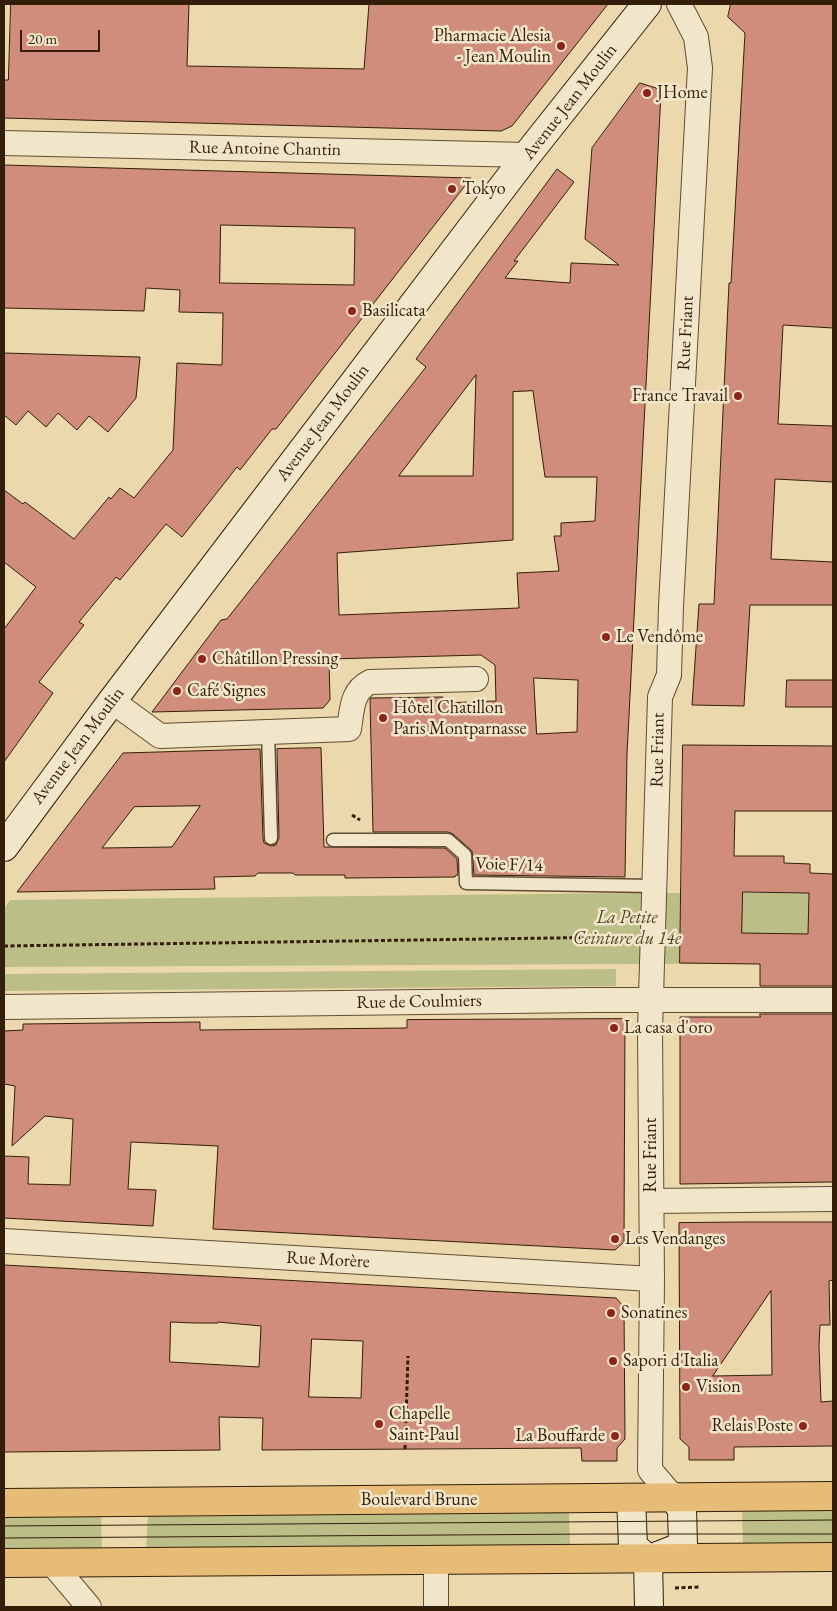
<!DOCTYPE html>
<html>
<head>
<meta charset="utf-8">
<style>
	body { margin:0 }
	#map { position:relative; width:837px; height:1611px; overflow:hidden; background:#ebd8ad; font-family:"EB Garamond",serif }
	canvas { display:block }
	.frame { position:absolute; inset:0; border:5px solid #331f09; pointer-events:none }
	.scale { position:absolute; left:20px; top:30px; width:80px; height:22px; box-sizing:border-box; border:2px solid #331f09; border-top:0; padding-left:6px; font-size:15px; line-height:18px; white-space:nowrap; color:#331f09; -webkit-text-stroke:4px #f2e6ca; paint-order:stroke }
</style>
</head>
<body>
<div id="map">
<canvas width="837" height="1611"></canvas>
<div class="frame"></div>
<div class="scale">20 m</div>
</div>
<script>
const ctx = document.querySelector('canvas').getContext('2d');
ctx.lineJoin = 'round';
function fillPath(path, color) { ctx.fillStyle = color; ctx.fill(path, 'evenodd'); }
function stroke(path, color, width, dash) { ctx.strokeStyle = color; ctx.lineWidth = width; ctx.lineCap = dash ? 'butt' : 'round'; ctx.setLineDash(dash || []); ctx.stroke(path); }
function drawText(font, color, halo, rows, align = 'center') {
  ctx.font = font + ' "EB Garamond",serif'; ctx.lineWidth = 5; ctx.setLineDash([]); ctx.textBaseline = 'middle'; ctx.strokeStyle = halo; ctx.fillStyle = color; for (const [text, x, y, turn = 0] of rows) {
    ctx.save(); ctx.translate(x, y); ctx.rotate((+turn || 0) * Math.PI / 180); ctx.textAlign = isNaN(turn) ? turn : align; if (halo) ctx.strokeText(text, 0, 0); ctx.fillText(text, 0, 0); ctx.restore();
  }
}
fillPath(new Path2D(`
	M625,893H833V963L4,967V909L10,900Z
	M616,969V986L4,991V974Z
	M742,1508H833V1546L743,1547Z
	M569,1509L570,1547L146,1550L148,1512Z
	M101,1513L102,1551L4,1552V1514Z`), '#bcbe87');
const building = new Path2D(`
	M11,4H189L187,66L364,69L369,4H608L512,126L501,131L4,118V80H8Z
	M731,4H833V328L783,325L778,424L833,426V482L775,479L771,559L833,562V605H750L744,706L692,705L699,604H714L729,283H731L745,33L728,17Z
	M640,83L656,88L661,93L627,754L625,877L474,875L472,851L453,834L448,832H373L370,700L371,698L443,697V703L496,701L495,665L481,655L329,659L330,700L323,708L152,712L221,620L227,619L426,367L416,359L557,169L574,182L514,261H518L505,278L570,283L571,263L619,265L585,239L592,148ZM476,375L473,476H399ZM533,391L545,477H597L595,521L561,523V536H554L559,571L517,573L519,608L339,615L337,553L513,540V392ZM534,678L578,680L577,732L537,734Z
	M4,165L471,178L276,429H272L240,470L237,467L182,537L166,524L120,580L116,577L79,622L84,625L39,682L53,693L4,762V629L36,587L4,562V490L23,504L25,502L74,539L109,497L111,499L120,488L134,498L173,450L177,363L222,365L223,313L179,312L180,290L146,288L144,311L4,308ZM221,225L355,228L354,285L220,283Z
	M4,353L140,357L136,398L108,432L89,416L77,430L58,413L46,427L28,411L16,425L4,415Z
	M787,680H833V707H786Z
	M683,745L833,746V811H735L734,856H784V863L810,864V873L833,874V986H760V964L680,963ZM743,892L809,893L808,934L742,933Z
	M321,748L324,847L445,848L457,859L458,875H456L455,877L347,878H345V875H295L293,873H258L255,876L214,877L215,889L17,892L123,753L260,749L263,838L264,843L271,846L276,845L279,838L277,749ZM200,806L172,847L102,848L134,807Z
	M760,1014H833V1182L680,1184V1017H760Z
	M625,1019L624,1242L615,1250L213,1229L218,1146L131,1142L128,1189L156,1190L153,1226L4,1218V1156L29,1157L28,1184L70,1185L73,1119L45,1116L12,1146L15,1086L4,1084V1031L23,1030V1024L200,1022V1030L407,1028V1020Z
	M745,1222H833V1280L829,1281L830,1325H820L819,1346L821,1402L833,1401V1446L734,1447V1460H689V1447L680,1439L679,1223ZM771,1291L772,1375L713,1376Z
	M4,1265L616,1298L624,1307L625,1439L617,1448V1461H582L581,1448L262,1450L263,1418L219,1417L220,1450L4,1452ZM171,1322L194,1323H218V1322L261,1326L259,1367L170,1362ZM312,1339L363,1341L361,1398L309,1397Z`);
fillPath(building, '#d08d7b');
stroke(building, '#331f09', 1);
const lane = new Path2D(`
	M268,731L271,838
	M333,840H448L465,855L466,883L655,886`);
const street = new Path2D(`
	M4,143L527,155
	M112,701L160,736L349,729C352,711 351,691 370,682L476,679
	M4,1007L592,1000H833
	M652,1201L833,1199
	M4,1241L652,1279
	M672,1496L650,1470L652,1279L650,1030L660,697L669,675L671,606L700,68L696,37L679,4
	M51,1562L89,1607
	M436,1607V1559`);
const secondary = new Path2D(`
	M4,847L112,701L527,155L647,4
	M631,1498L633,1546L648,1559L649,1607
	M650,1559L683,1546L682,1509L672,1496`);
const primary = new Path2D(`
	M4,1503L833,1496
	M4,1563L833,1557`);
stroke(lane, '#614d32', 15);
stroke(street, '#614d32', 26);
stroke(secondary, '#331f09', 30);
stroke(primary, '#331f09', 30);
stroke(new Path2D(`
	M352,815L360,820
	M4,946L622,937
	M405,1449L408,1356
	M675,1588L701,1587`), '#331f09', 3, [4, 2.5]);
stroke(lane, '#f2e6ca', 12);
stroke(street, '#f2e6ca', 24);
stroke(secondary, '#f2e6ca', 28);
stroke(primary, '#e6bc76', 28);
stroke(new Path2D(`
	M4,1526L833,1520
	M4,1538L594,1534H833`), '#331f09', 1);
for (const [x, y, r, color] of [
	[561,46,5,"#8f2418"],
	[647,93,5,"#8f2418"],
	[452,189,5,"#8f2418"],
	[352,311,5,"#8f2418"],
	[738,396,5,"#8f2418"],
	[606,637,5,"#8f2418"],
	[202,659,5,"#8f2418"],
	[177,691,5,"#8f2418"],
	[383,718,5,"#8f2418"],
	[614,1028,5,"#8f2418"],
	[615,1239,5,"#8f2418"],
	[611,1313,5,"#8f2418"],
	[613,1361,5,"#8f2418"],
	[686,1387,5,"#8f2418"],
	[379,1424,5,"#8f2418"],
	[803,1426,5,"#8f2418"],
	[615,1436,5,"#8f2418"]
]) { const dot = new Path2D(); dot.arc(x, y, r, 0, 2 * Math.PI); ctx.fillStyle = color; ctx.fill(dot); stroke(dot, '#f2e6ca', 2); }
drawText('18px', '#331f09', '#f2e6ca', [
	["Pharmacie Alesia",551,36,"right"],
	["- Jean Moulin",551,57,"right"],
	["JHome",657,93],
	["Tokyo",462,189],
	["Basilicata",362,311],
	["France Travail",728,396,"right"],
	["Le Vendôme",616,637],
	["Châtillon Pressing",212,659],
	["Café Signes",187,691],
	["Hôtel Chatillon",393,708],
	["Paris Montparnasse",393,729],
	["La casa d'oro",624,1028],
	["Les Vendanges",625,1239],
	["Sonatines",621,1313],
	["Sapori d'Italia",623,1361],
	["Vision",696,1387],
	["Chapelle",389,1414],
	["Saint-Paul",389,1435],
	["Relais Poste",793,1426,"right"],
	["La Bouffarde",605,1436,"right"]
], 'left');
drawText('18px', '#331f09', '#f2e6ca', [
	["Avenue Jean Moulin",570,102,-52],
	["Rue Antoine Chantin",265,149,1],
	["Rue Friant",686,333,-87],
	["Avenue Jean Moulin",323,423,-53],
	["Avenue Jean Moulin",78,746,-53],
	["Rue Friant",658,750,-89],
	["Voie F/14",509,865,2],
	["Rue de Coulmiers",419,1002,-1],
	["Rue Friant",651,1155,-90],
	["Rue Morère",328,1260,3],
	["Boulevard Brune",419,1500]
]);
drawText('italic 18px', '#554728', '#f2e6ca', [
	["La Petite",627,918],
	["Ceinture du 14e",627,939]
]);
</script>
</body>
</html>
